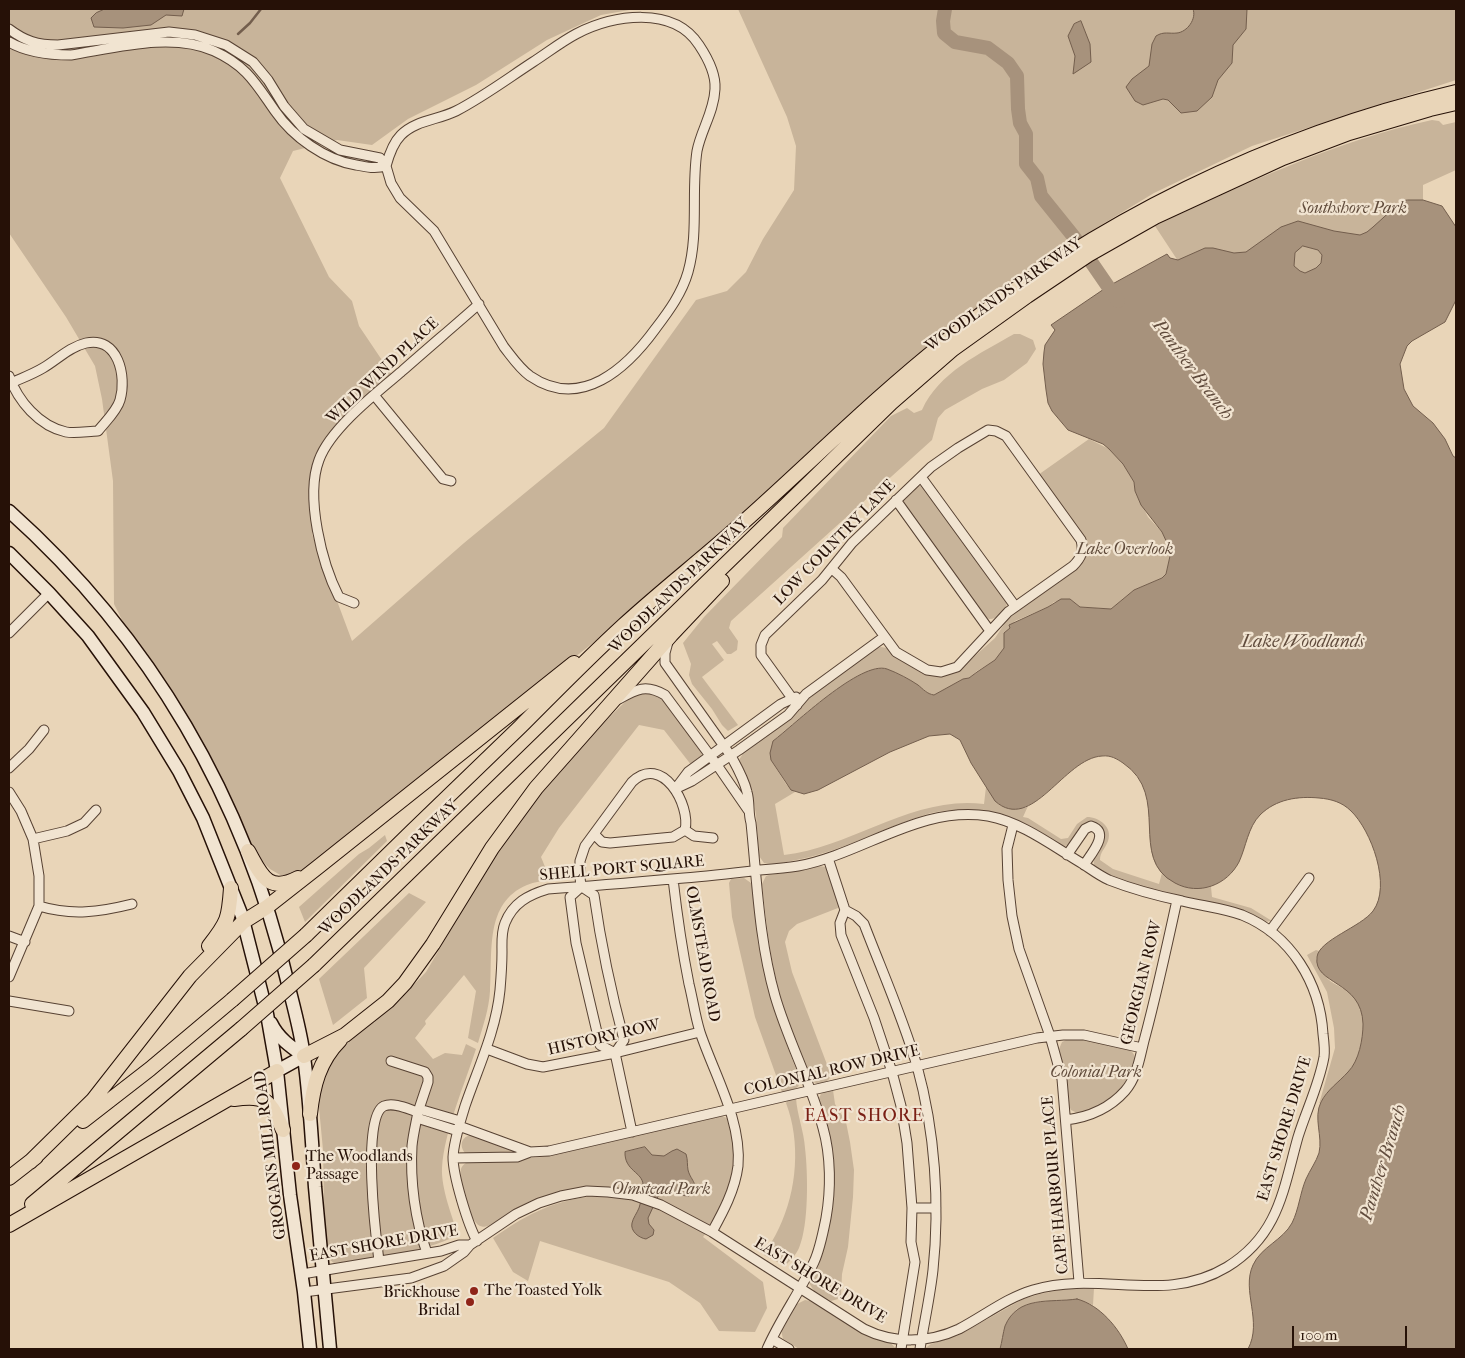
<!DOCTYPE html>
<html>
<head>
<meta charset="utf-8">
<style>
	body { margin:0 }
	#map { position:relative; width:1465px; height:1358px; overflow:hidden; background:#e9d5b8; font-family:"IM FELL French Canon",serif }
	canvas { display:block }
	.frame { position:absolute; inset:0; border:10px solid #261107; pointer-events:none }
	.scale { position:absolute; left:1292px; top:1326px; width:115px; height:22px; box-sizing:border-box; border:2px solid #261107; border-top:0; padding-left:6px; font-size:15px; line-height:18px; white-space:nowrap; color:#261107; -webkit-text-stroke:4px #f1e4d1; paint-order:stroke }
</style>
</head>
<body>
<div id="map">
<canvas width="1465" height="1358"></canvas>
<div class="frame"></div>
<div class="scale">100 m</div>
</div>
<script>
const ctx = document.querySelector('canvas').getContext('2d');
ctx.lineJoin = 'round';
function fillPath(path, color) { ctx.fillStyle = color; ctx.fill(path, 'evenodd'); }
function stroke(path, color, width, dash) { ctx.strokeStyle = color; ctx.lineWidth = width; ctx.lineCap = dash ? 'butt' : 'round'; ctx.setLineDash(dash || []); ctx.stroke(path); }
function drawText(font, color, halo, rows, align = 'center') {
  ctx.font = font + ' "IM FELL French Canon",serif'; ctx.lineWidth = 4.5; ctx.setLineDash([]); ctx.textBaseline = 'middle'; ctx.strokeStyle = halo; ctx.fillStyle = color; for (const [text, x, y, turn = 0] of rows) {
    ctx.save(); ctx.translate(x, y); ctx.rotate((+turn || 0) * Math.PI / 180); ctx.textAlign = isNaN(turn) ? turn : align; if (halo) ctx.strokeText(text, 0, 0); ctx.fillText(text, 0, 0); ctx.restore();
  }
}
fillPath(new Path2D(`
	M9,9H635L601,15L547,40L476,85L408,119L372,145L337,140L293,151L280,178L329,277L352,301L359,326L392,375L336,428L318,451L312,467V534L352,641L464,543L604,428L696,300L727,291L746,272L763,239L794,190L796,146L787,117L738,9H1456V80L1252,146L1154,193L1017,276L914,358L889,379L865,403L651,597L308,868L295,874L282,876L270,869L254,853L239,814L217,771L181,706L129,634L114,604L113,481L102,399L95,366L66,317L9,233Z
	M1432,120L1439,121L1443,125L1456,122V170L1423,185V200L1405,264L1203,299L1155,226C1245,184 1334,141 1432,120Z
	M1014,334H1020L1033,340L1036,349L1027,363L1004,380L982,389L945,410L938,418L932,440L731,621L729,628L738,641L737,650L731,654H727L717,641L712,644L724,660L702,677L738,725L728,731L722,725L712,709L692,684L689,675L691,664L683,643L704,617L782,537L783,528L891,416L907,408L914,413L922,410C938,373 981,353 1014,334Z
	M1089,439L1109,449L1123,464L1134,482L1135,491L1148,517L1162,532L1166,539L1170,556L1166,574L1162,578L1134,590L1111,609L1080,607L1070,599L1054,602L1048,607L1015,621L1010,628L1004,648L996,660L977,671L969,678L963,679L934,695L929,694C917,684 901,672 885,669C858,664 795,723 773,741L771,760L786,784L795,792L775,804L784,855C853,847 913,795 984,804L986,787L1001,806L1025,808L1028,806L1023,817L1028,818L1061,839L1068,838L1077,824L1087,817C1099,817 1113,827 1108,841C1105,849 1100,852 1100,860L1113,869L1159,884L1162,873C1175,887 1193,890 1211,887L1212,897L1251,908L1272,921L1264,922L1254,915L1228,906L1147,888L1111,875L1099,869L1094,865C1094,862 1093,860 1094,856C1098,847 1109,841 1103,830C1099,824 1095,824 1088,823L1070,844L1065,846C1053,843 1043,833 1032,827C1001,810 966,806 931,813C884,827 840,853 791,861C783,863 773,865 764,863L759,856L756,815L753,798L739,760L750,742L876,648L881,647L887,648L935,676L958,671L995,638L1007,620L1058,580L1085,553L1038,475Z
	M917,486H922L1007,602C1007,611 998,619 989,619L984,616L904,505V497Z
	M646,692L656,694L664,699L701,749C704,758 699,761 692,766L664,730L639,725L559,828L541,857L550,879C543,881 534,882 527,885C484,903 493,953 490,991C489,1009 483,1026 478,1043L468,1038L476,991L464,975L425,1021L426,1024L415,1038L433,1059L445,1053L462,1055L466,1044L476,1049C465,1083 444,1132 442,1168C441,1188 452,1216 458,1235C419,1254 377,1257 334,1263L330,1260L325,1249L323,1150L318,1097L323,1070L339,1050L399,1000L426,972L496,853L528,808L571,756L573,757L583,743L630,697Z
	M385,835L387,841L305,922L299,907L359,854L369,848Z
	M819,866L826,867L829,872L840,905L838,908L797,924L789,931L785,942L792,972L831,1075C828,1084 821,1085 813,1082L809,1075C799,1049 787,1022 780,995C770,958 766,921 762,884L766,876L769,875L798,871Z
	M744,878L751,883L753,889L758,943L764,970L779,1024L799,1077L800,1082L798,1087L786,1093L782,1092L755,1017L732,917L729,883L731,879Z
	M409,893L426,902L364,968L367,998L333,1025L319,979Z
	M1316,950L1319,951L1316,959C1320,965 1323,973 1328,979C1335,986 1347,988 1354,996C1369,1013 1363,1053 1351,1070C1341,1082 1327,1090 1319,1104L1335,1048L1334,1028L1327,992L1307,955Z
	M1070,1038C1081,1039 1125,1044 1132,1052C1135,1055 1134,1056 1135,1059C1124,1091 1112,1106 1079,1114L1071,1110L1069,1106L1067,1085L1059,1049L1062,1042Z
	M829,1090H833L835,1104L846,1122L850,1142L854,1170L853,1197L848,1247L842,1274L841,1295L838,1299L831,1301L814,1291L809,1283L818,1263L832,1200L818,1100L821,1094Z
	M796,1098C797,1115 804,1131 805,1148C808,1173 809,1225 799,1248C796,1255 790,1261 785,1266L764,1255C769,1246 775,1237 779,1228C797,1191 801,1142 786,1103L788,1100Z
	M718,1116H722L729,1119L732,1127L735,1150V1167L717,1218L703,1237L763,1282L767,1308L755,1332L719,1331L700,1303L669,1282L540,1241L528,1281L513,1272L493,1238C524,1216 550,1202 587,1197V1188L521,1208L488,1226C484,1227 483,1227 480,1226C469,1221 458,1180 461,1169C462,1166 463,1165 466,1163L542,1157Z
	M470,1135L513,1149V1153L467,1155C459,1148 460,1138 470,1135Z
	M1074,1287L1094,1288L1093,1305L1077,1299L1035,1302L1017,1309L1011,1315L1005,1327L1000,1349H924L931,1344L959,1335L1023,1299L1040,1294Z
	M805,1300L810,1301L864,1334L891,1343L896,1349H799L783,1339L781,1330L797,1304Z`), '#c8b49a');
const water = new Path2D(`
	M105,9H184L182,16L166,15L151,25L123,28L94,27L91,18L96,13Z
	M1193,9H1247L1246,29L1233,45L1232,63L1218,80L1212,97L1197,111L1181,113L1168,100L1163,99L1143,105L1135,101L1126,87L1132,79L1149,66L1152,44L1156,36C1164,31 1169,34 1177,33C1187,32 1197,19 1193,9Z
	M1081,21L1090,44L1091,62L1073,74L1075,56L1068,36L1074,24Z
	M1408,200H1423L1442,206L1456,227V300L1445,322L1412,341L1407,346L1400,364L1404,389L1413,406L1433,423L1445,439L1453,456L1456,458V1349H1248C1263,1321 1241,1291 1253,1265C1261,1247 1283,1240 1292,1223C1299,1209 1300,1193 1306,1179C1310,1170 1316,1162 1319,1153C1323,1136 1313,1118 1321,1102C1327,1090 1339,1082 1348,1072C1359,1061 1363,1039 1363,1024C1362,980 1313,985 1317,957C1319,940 1361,927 1373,911C1392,886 1371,830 1351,811C1342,802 1331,799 1319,798C1298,796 1276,799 1260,815C1248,827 1246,847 1239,862C1227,885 1199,896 1175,883C1127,858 1172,796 1123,763C1117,759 1111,755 1102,756C1064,758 1032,834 995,801L971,763L960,740L950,734L929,736L890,752L818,790L804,794L791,790L771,760L770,753L773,741C794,725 861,660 887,669C898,673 909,679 918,685C923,689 927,694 934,695L963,679L969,678L977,672L995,660L1004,648V633L1010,628L1009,625L1048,607L1061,599H1070L1080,607L1111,609L1134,590L1162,578L1166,574L1170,556L1168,545L1162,532L1141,505L1135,491L1134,482L1123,464L1109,449L1103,444L1068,430L1052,411L1048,403L1046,390L1043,364L1044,352L1045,345L1055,330L1051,325L1107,287L1167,254L1170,258L1178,260L1205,248H1213L1234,253L1246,252L1281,227L1298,221L1334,231L1360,235L1367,232L1373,227L1394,208L1399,205L1402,201ZM1303,246L1318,250L1322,255L1321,263L1316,268L1305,273L1300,271L1294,266L1295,253Z
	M645,1147L652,1155L664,1156L672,1151L677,1149L686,1154C688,1160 687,1165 688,1170C691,1182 701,1184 689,1196L678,1195L673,1190L666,1189L660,1192L648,1218L649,1224L654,1230L653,1235L646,1239C639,1238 630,1231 632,1223C633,1218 637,1213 639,1208C641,1202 643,1192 643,1185C643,1172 624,1171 625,1152Z
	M1077,1299C1100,1305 1119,1328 1128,1349H1000C1002,1342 1003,1333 1005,1326C1018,1295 1050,1303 1077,1299Z`);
fillPath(water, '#a7927c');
stroke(water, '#735e4d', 1);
stroke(new Path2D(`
	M238,34L250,23L261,9`), '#735e4d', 2.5);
stroke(new Path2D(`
	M945,9L943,21L944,33L955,42L988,48L1008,63L1017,76L1018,109L1020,123L1026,134V164L1037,178L1041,196L1074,237L1118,301`), '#a7927c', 14);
const minor = new Path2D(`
	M9,29C25,41 37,45 58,45L169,32L195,35L226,45L253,62L268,80L284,106L304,129L340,150L380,158L386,166L391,183L400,198L434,231L504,347C512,357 519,368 530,376C581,411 627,368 656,328C669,311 682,293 688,272C699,233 691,191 697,151C701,130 714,112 715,89C716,74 707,57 699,45C673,5 613,15 576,34C561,42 547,53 533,62C507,79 483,97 456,111C438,120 416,120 401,135C393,143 389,155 386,166
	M9,42C28,53 50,55 71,55C115,48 172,32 214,51C247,66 256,84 275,111C293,137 325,160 356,165C366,167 375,169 386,166
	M9,376C18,401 39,426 66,432C76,434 89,431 98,431C105,422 117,411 120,400C127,376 118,336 86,343C69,347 57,360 43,368C33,374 22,378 11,383
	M374,395L443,479L451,481
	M921,477L1015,606
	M896,500L990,631
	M354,603L339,597C322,564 305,497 319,460C330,429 376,393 401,372C427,349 453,327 479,304
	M9,633L49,593
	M668,642L665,653V663L731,756C737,767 744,779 747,792C750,802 748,813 751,823C757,881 759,940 775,996C788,1041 811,1083 823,1128C831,1156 831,1190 826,1218C823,1233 820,1249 814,1262C800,1292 780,1319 767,1349
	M619,699C637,689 646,684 665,695L717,765L748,810
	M797,705L761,655V645L765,635L822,580L852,543L931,467L958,448L988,430L996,431L1006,436L1081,540C1084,552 1081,558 1073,566L1008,612L957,667L941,672L927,670L896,652L841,577L832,569
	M9,768L29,749L44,730
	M676,788L688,772L781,704L796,697
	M675,789L692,781L739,750L788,715L806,694L884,637
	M9,792L21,811L33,839L39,876V906L9,977
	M1013,825L1007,849L1008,880L1012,916L1019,949L1050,1036L1062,1079L1079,1282
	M685,830L694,836L713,838
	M33,839L67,831L84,823L96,810
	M1067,855L1085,829L1091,826C1111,832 1091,854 1084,865
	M828,858L845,910L840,923L841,935L874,1018L892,1072L901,1106L907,1143L912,1208L911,1242L915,1262L901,1349
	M673,879C677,914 682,949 689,984C693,1000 695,1016 700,1032C714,1074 742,1121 738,1166C735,1190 723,1212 712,1232
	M581,887L580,877V861L585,846L632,782C662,753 691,805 685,830L673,837L610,843L602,842L594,834
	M581,887L570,897L576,943L600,1045L615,1053
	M582,887L594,895C601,944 611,992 624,1040L615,1053L632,1132
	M39,906C72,916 100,912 132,904
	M845,910L856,916L864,924C882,971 903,1018 917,1066C935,1131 940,1204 933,1270C930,1297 924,1323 920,1349
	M1270,931L1309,878
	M9,936L25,942
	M9,1001L69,1011
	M487,1049L527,1064L543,1067L615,1053L700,1032
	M419,1109L460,1121
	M418,1112C416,1123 413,1135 412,1146C410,1181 415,1220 427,1253
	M417,1118L458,1131
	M1066,1120C1090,1117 1109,1109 1125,1091C1138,1076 1140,1055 1145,1037C1157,992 1167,946 1177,900
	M459,1126L530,1152
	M453,1158L517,1157L530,1152L549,1151L1037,1038L1063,1035H1084L1142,1048
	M912,1208H936
	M379,1261C376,1238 361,1116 384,1106C394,1102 408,1109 418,1112L428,1082V1077L425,1072L391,1061
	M302,1274L441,1251L459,1245H470
	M304,1292L411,1278L444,1266L464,1252L470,1245L516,1214L539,1203L561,1196L587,1191L608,1192L633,1195L661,1205L712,1232L864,1329C894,1344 929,1343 959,1329C984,1316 1006,1298 1033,1290C1101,1270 1164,1305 1227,1267C1279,1235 1283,1190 1298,1137C1306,1111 1319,1085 1324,1057C1325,1050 1324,1042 1323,1034C1320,983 1291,935 1242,915C1223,908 1202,906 1182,901C1158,896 1132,889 1109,880C1100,876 1092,870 1083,864C1054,847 1022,822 988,816C920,805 863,854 798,866C786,868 773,869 760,870C735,873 710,876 684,878C639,882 593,886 548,889C528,895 513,903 505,923C501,933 502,942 502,952C502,965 501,978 500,990C496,1031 478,1068 465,1106C460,1123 454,1140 453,1157C453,1176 468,1225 477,1241
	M772,1339L789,1349`);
const secondary = new Path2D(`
	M9,511C151,638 245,799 288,984C294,1008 301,1033 304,1057C310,1100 312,1144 315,1187C320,1241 325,1295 330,1349
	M9,553L49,593L88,636L143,712L179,771L203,818L242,916L267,1014L277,1071L290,1195L304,1292L310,1349
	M271,1023C278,1038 291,1047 304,1056
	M277,1071L304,1056`);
const primary = new Path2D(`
	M248,851C261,874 267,894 298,878
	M306,935C377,865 448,796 520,727C554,693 588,658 624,625C661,591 701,560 739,526C808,465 873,399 945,342C1095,222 1269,136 1456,92
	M209,946C228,922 229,918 231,888
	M314,965L891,403L953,349L1027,296L1088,255L1155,217L1283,158L1349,133L1430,109L1456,103
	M304,1056L345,1035L388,1001L405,983L433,944L492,848L536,788L671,635L722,581
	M234,1099C267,1094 270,1101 283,1130
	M310,1114C313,1086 319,1061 340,1040
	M83,1121L150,1069L232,1000
	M30,1162L93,1100L190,976L243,922L267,907L318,867L574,663
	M9,1178L36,1157
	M32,1204L241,1029
	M9,1225L277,1071`);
stroke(minor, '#574233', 11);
stroke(secondary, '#261107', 15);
stroke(primary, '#261107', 16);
stroke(minor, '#f1e4d1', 9);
stroke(secondary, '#f1e4d1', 12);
stroke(primary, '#e9d5b8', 14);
const primaryBridge = new Path2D(`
	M232,1000L306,935
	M241,1029L314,965`);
stroke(primaryBridge, '#261107', 16, []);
stroke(primaryBridge, '#e9d5b8', 14);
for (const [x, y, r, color] of [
	[296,1166,5,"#8f2418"],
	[474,1291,5,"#8f2418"],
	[470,1302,5,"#8f2418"]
]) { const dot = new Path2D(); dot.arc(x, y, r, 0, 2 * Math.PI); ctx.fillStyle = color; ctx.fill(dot); stroke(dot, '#f1e4d1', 2); }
drawText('italic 16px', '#5f4a3a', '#f1e4d1', [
	["Southshore Park",1353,209],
	["Lake Overlook",1125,550],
	["Colonial Park",1096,1073],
	["Olmstead Park",661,1190]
]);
drawText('16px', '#261107', '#f1e4d1', [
	["WOODLANDS PARKWAY",1004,295,-35],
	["WILD WIND PLACE",383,371,-43],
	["LOW COUNTRY LANE",835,543,-46],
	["WOODLANDS PARKWAY",679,586,-44],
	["WOODLANDS PARKWAY",389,868,-44],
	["SHELL PORT SQUARE",622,869,-5],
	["OLMSTEAD ROAD",702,954,80],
	["GEORGIAN ROW",1142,983,-76],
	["HISTORY ROW",604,1038,-13],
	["COLONIAL ROW DRIVE",832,1071,-13],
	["EAST SHORE DRIVE",1285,1129,-73],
	["GROGANS MILL ROAD",271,1155,-97],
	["CAPE HARBOUR PLACE",1056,1185,-95],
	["EAST SHORE DRIVE",384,1244,-10],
	["EAST SHORE DRIVE",820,1281,31]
]);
drawText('16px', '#261107', '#f1e4d1', [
	["The Woodlands",306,1157],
	["Passage",306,1175],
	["The Toasted Yolk",484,1291],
	["Brickhouse",460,1293,"right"],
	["Bridal",460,1311,"right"]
], 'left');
drawText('italic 18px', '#604b3c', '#f1e4d1', [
	["Panther Branch",1192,370,53],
	["Lake Woodlands",1303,643],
	["Panther Branch",1384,1163,-73]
]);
ctx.letterSpacing = '1px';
drawText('18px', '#7a1f14', '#f1e4d1', [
	["EAST SHORE",864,1117]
]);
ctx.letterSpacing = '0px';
</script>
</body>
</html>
